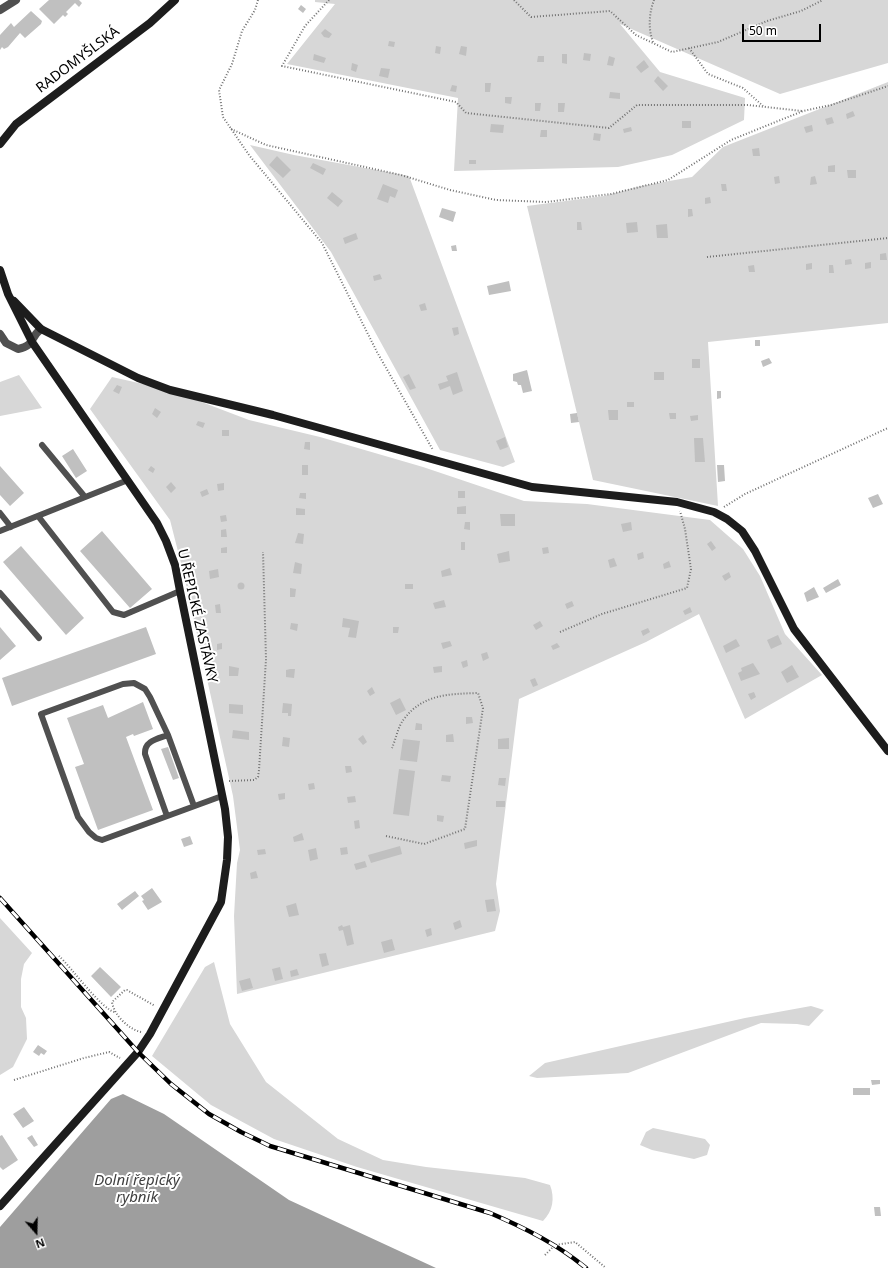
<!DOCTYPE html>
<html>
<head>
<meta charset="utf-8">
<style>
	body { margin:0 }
	#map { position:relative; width:888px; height:1268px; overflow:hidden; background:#fff; font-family:"Noto Sans",sans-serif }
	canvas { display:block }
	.north { position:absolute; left:16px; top:1212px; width:40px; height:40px; -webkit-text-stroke:3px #fff; paint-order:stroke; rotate:160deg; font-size:11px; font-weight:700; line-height:16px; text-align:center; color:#000 }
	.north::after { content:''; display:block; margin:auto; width:14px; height:18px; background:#000; clip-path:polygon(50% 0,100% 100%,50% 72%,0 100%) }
	.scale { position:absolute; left:742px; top:24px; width:79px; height:18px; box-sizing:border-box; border:2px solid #000; border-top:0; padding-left:5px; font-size:12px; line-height:14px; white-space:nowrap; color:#000; -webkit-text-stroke:3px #fff; paint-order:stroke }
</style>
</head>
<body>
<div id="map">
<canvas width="888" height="1268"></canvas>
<div class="north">N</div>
<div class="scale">50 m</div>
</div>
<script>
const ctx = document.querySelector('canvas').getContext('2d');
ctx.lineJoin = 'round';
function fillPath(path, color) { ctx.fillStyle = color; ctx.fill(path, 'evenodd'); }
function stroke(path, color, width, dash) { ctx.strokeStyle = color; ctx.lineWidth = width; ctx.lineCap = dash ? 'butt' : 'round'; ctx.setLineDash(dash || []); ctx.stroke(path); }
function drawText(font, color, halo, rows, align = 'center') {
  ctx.font = font + ' "Noto Sans",sans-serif'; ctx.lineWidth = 4; ctx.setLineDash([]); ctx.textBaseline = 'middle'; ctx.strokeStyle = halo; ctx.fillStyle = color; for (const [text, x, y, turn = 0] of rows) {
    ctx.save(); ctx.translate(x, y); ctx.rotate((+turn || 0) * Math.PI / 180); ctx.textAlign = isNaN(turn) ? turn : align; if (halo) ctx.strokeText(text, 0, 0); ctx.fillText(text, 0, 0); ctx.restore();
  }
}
fillPath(new Path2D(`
	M315,0H888V63L780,94L620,24L660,72L745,98L744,120L672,155L618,167L454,171L458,98L287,64L335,4L315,2Z
	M888,82V323L708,342L718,506L593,480L527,206L604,196L641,186L692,177L723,147Z
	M250,145L294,155L409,176L515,462L503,467L440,450L331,252Z
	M19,375L42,408L0,416V382Z
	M112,377L170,390L249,420L320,437L423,467L524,501L587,504L710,520L743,549L760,576L785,634L822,675L745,719L699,614L646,642L519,699L496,884L500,911L495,931L237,994L234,916L237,863L240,850L233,796L183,571L170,520L90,409Z
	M0,918L32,953L24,964L21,979V1007L26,1018L27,1039L13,1067L0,1075Z
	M214,962L230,1024L266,1082L338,1139L383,1160L426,1167L525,1178L550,1185C555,1198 553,1211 543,1221L357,1167L274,1139L211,1105L152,1056L205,967Z
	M811,1006L824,1010L809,1026L797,1024L761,1023L628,1073L537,1078L529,1076L545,1063L745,1018Z
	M653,1128L705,1139L710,1145L707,1155L694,1159L652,1150L640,1145L646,1132Z`), '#d7d7d7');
fillPath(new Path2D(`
	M123,1094L164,1114L289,1200L436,1268H0V1227L111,1099Z`), '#9e9e9e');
fillPath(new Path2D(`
	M49,0H79L82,3L79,7L75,3L66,12L68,14L65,17L63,15L54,24L39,9Z
	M301,5L306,9L303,13L298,9Z
	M31,11L42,21L41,24L25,38L20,33L8,47L4,49L2,47L0,50V35L11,23L14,27Z
	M325,29L332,34L329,38L324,37L321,33Z
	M389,41L395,42L394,47L388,46Z
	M436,46L441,47L440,54L435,53Z
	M461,46L467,47L466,56L459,54Z
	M584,53L591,54L590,61L583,60Z
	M314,54L326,58L324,63L313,60Z
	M562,54H567V64L562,63Z
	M538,56H544V62H537Z
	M609,56L615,58L613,66L607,65Z
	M644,60L649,67L641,73L636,67Z
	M352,63L358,65L356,72L351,70Z
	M381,68L390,69L388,78L379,76Z
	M658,76L668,86L663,91L654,81Z
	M485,83H491L490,92H485Z
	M452,85L457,86L456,92L450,91Z
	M610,92L620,93V99L609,98Z
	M505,97H512L511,104L505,103Z
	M535,103H541L540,111H535Z
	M558,103H565L564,112H558Z
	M853,111L855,116L847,119L846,114Z
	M832,117L834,123L827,125L825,119Z
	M682,121H691V128H682Z
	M491,124L504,125L503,133L490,132Z
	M812,125L813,131L806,133L804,127Z
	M631,127L632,131L624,133L623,129Z
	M541,130H547V137H540Z
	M594,133L601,134L600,141L593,140Z
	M759,148L760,156H753L752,149Z
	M277,156L291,170L283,178L269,165Z
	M469,160H476V164H469Z
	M313,163L326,169L323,175L310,168Z
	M835,165V172H828V166Z
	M847,170H856V178H848Z
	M779,176L780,183L775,184L774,177Z
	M815,176L817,184L810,185L811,177Z
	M383,184L398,190L395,198L390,196L388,203L377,199Z
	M721,184H726L727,191H722Z
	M332,192L343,201L338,207L327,198Z
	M710,197L711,203L705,204V198Z
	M442,208L456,212L453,222L439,217Z
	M688,209H692L693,216L688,217Z
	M577,222H581L582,230H577Z
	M637,222L638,232L627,233L626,223Z
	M667,224L668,238H657L656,225Z
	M356,233L358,239L345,244L343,238Z
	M456,245L457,251H452L451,246Z
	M886,253L887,260H880V254Z
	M851,259L852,264L845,265V260Z
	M871,262V268L865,269V263Z
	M812,263V269L806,270V264Z
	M754,265L755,272H749L748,266Z
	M829,265H833L834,273H829Z
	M380,274L382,279L374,281L373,276Z
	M509,281L511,291L489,295L487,286Z
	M425,303L427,310L421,311L419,305Z
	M458,327L459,334L454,336L452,328Z
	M755,340H760V346H755Z
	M769,358L772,363L763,367L761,361Z
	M692,359H700V368H692Z
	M527,370L532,391L523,393L521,385H518L517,382L513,381V374Z
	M457,372L463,391L453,395L450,386L440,390L438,384L448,381L446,376Z
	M654,372H664V380H654Z
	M409,374L416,388L410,390L403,377Z
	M117,385L122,387L119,394L113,391Z
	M717,391H721V398L717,399Z
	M627,402H634V407H627Z
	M155,408L161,412L157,418L152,414Z
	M608,410H618V420H609Z
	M577,413L579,422L571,423L570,414Z
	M669,413H676V419H670Z
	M698,415V420L691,421L690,416Z
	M198,421L205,423L203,428L196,425Z
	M222,430H229V436H222Z
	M505,437L508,447L500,450L496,441Z
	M694,438H703L705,462H695Z
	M305,442H310V450L304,449Z
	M73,449L87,471L76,478L62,456Z
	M302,465H308V475H302Z
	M717,465H724L725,481L718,482Z
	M0,466L24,493L10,506L0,495Z
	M151,466L155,469L153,473L148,470Z
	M171,482L176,488L171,493L166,487Z
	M224,483V490L218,491L217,484Z
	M207,489L209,494L202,497L200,492Z
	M458,491H465V498H458Z
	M300,493H306V499L299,498Z
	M878,494L883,504L873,508L868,498Z
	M466,506V514H457V507Z
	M296,508L305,509V515H296Z
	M500,514H515V526H501Z
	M226,515L227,521L221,522L220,516Z
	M465,522H470V530L464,529Z
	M631,522L632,530L623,532L621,524Z
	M226,529L227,537H221V530Z
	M102,531L152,589L130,608L80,551Z
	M298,533L304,534L303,544L295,543Z
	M711,541L716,548L712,551L707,544Z
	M461,542H465V550H461Z
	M21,546L84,618L66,635L3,562Z
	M227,547V553H221V548Z
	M548,547L549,553L543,554L542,548Z
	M509,551L510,561L499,563L497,554Z
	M643,552L644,558L638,560L637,554Z
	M614,558L617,566L610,568L608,560Z
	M669,561L671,567L664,569L663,564Z
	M295,562L302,564L301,574L293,573Z
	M450,568L452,575L442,577L441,571Z
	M218,569L219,577L210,579L209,571Z
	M729,572L731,577L725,581L722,576Z
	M838,579L841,585L826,593L823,588Z
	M237.5 586a3.5 3.5 0 1 1 7 0a3.5 3.5 0 1 1-7 0Z
	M405,584H413V589H405Z
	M814,587L819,597L807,602L804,593Z
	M290,588L296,589L295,597H290Z
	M444,600L446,607L435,609L433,603Z
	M572,601L574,606L567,609L565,604Z
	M220,604L221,613H216L215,605Z
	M690,607L692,612L685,615L683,611Z
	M343,618L359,621L356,638L348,637L350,628L342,627Z
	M540,621L543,626L536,630L533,625Z
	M291,623L298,624L297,631L290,629Z
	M0,627L16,646L0,660Z
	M146,627L156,654L12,706L2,678Z
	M393,627H399L398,633H393Z
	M648,628L650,632L643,636L641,631Z
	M778,635L782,644L771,649L767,640Z
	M736,639L740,646L726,653L723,646Z
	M450,641L452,646L443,649L441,643Z
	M222,643V649L217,650V644Z
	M557,643L560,647L553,650L551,646Z
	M487,652L489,658L483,661L481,654Z
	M467,660L468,666L463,668L461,662Z
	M753,663L760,674L741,681L738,673L742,671L741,668Z
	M792,665L799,677L787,683L781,672Z
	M229,666L239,668L238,676H229Z
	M442,666V672L434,673L433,667Z
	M290,669H295L294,678L286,677V670Z
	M535,678L538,685L533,687L530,680Z
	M372,687L375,693L370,696L367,691Z
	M754,692L756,697L751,700L748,694Z
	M400,698L406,710L396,715L390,703Z
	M143,702L153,729L134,736L133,734L126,737L153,810L98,830L75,767L84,764L67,718L103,705L108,718Z
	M283,703L292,704L291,716H288V713H282Z
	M229,704L243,705V714L229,713Z
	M466,717H472L473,723L466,724Z
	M416,723L422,724V730H415Z
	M233,730L249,732V740L232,738Z
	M453,734L454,742H446V735Z
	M363,735L367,742L363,745L358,739Z
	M283,737L290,738L289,747L282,746Z
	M509,738V749H498V739Z
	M403,739L420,741L417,762L400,760Z
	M168,747L179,778L173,780L161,749Z
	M345,766H351L352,772L346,773Z
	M399,769L415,771L409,816L393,814Z
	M442,775L451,776L450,782L441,781Z
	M499,778H506L505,786L498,785Z
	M314,783L315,789L309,790L308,784Z
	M285,793V799L279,800L278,794Z
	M355,796L356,802L348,803L347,797Z
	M496,801H505V807H496Z
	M437,815L444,816L443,822L437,821Z
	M359,820L360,828L355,829L354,821Z
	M302,833L304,840L294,842L293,837Z
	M190,836L193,844L184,847L181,839Z
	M477,840V846L465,849L464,843Z
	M400,846L402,854L371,863L368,855Z
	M347,847L348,854L341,855L340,848Z
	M316,848L318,859L310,861L308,850Z
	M265,849L266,854L258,855L257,850Z
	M365,861L367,867L356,870L354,864Z
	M256,871L258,878L251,879L250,873Z
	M152,888L162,902L148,910L142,901L144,900L141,896Z
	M135,891L139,896L122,910L117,904Z
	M494,899L496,911L487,912L485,900Z
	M296,903L299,915L289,917L286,906Z
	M460,920L462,927L455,930L453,923Z
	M342,925L343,927L350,925L354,944L347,946L343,930L339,931L338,927Z
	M431,928L432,935L427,937L425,930Z
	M392,939L395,950L384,953L381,942Z
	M326,953L329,965L322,967L319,954Z
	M100,967L121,987L111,997L91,976Z
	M280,967L283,979L275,981L272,969Z
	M297,969L299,975L291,977L290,971Z
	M250,978L253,988L242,991L239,981Z
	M38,1045L47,1051L44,1055L41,1053L39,1056L33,1052Z
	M871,1080H880V1084L872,1085Z
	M853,1088H870V1095H853Z
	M24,1107L34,1121L23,1128L13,1114Z
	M2,1135L18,1160L3,1170L0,1167V1136Z
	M32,1135L38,1145L34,1147L27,1138Z
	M874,1207H880L881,1216H875Z`), '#c0c0c0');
stroke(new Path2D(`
	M258,0L255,10L242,31L232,64L219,90L223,117L249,155L322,243L377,352L433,450
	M329,0L305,26L282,66L456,102L466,113L609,128L637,105H748L802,111
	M514,0L531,17L610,11L636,35L672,52L718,42L767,21L801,11L823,0
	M653,42C648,29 649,13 654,0
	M689,48L708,74L743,88L763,106
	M231,129L266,145L401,175L450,190L496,200L546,202L611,194L668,180L731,140L803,111L831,105L888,86
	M707,257L888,238
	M724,507L745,494L888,428
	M560,632L602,614L687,588L691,569L685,529L680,511
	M229,781L254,780L258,777L259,770L266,659L263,552
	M386,836L424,844L465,829L483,708L478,693C449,694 423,694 404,719C398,726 396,739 392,748
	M59,956C71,967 103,1011 115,1012
	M141,1032C128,1029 114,1015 112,1002L125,990H127L155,1006
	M14,1080L84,1058L109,1052L120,1058
	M545,1255L555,1245L575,1242L606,1268`), '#727272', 2, [1, 2]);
stroke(new Path2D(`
	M42,445L85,497
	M0,513L11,527
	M38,516L113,612L124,615L180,591
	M0,531L128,480
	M0,593L39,638
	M194,806L168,735L150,697L145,689L134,683L123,684L41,714L78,817L89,832L96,838L102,840L222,796
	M167,816L145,754C144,741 157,739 168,735`), '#505050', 6);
stroke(new Path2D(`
	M0,10L16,0
	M0,334L6,343L18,349C36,345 29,338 41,329`), '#505050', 8);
stroke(new Path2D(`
	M0,144L16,124L150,23L175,0
	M0,270L8,294L32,342L157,523L166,541L175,565L180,591L225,809L228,837L227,860L221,902L150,1034L138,1052L0,1206
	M14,301L41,329L138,378L170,390L273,415L532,487L677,502L714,512L727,519L742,531L755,551L794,629L888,751`), '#1d1d1d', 8);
const rail = new Path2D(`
	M0,898L138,1052L171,1084L209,1114L241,1132L270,1146L490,1213C525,1228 557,1244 586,1268`);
stroke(rail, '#000', 4.5);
stroke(rail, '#fff', 3, [9]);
drawText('14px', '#000', '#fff', [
	["RADOMYŠLSKÁ",78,60,-37],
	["U ŘEPICKÉ ZASTÁVKY",197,616,77]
]);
drawText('italic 15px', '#3f3f3f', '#fff', [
	["Dolní řepický",137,1181],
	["rybník",137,1198]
]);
</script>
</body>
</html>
